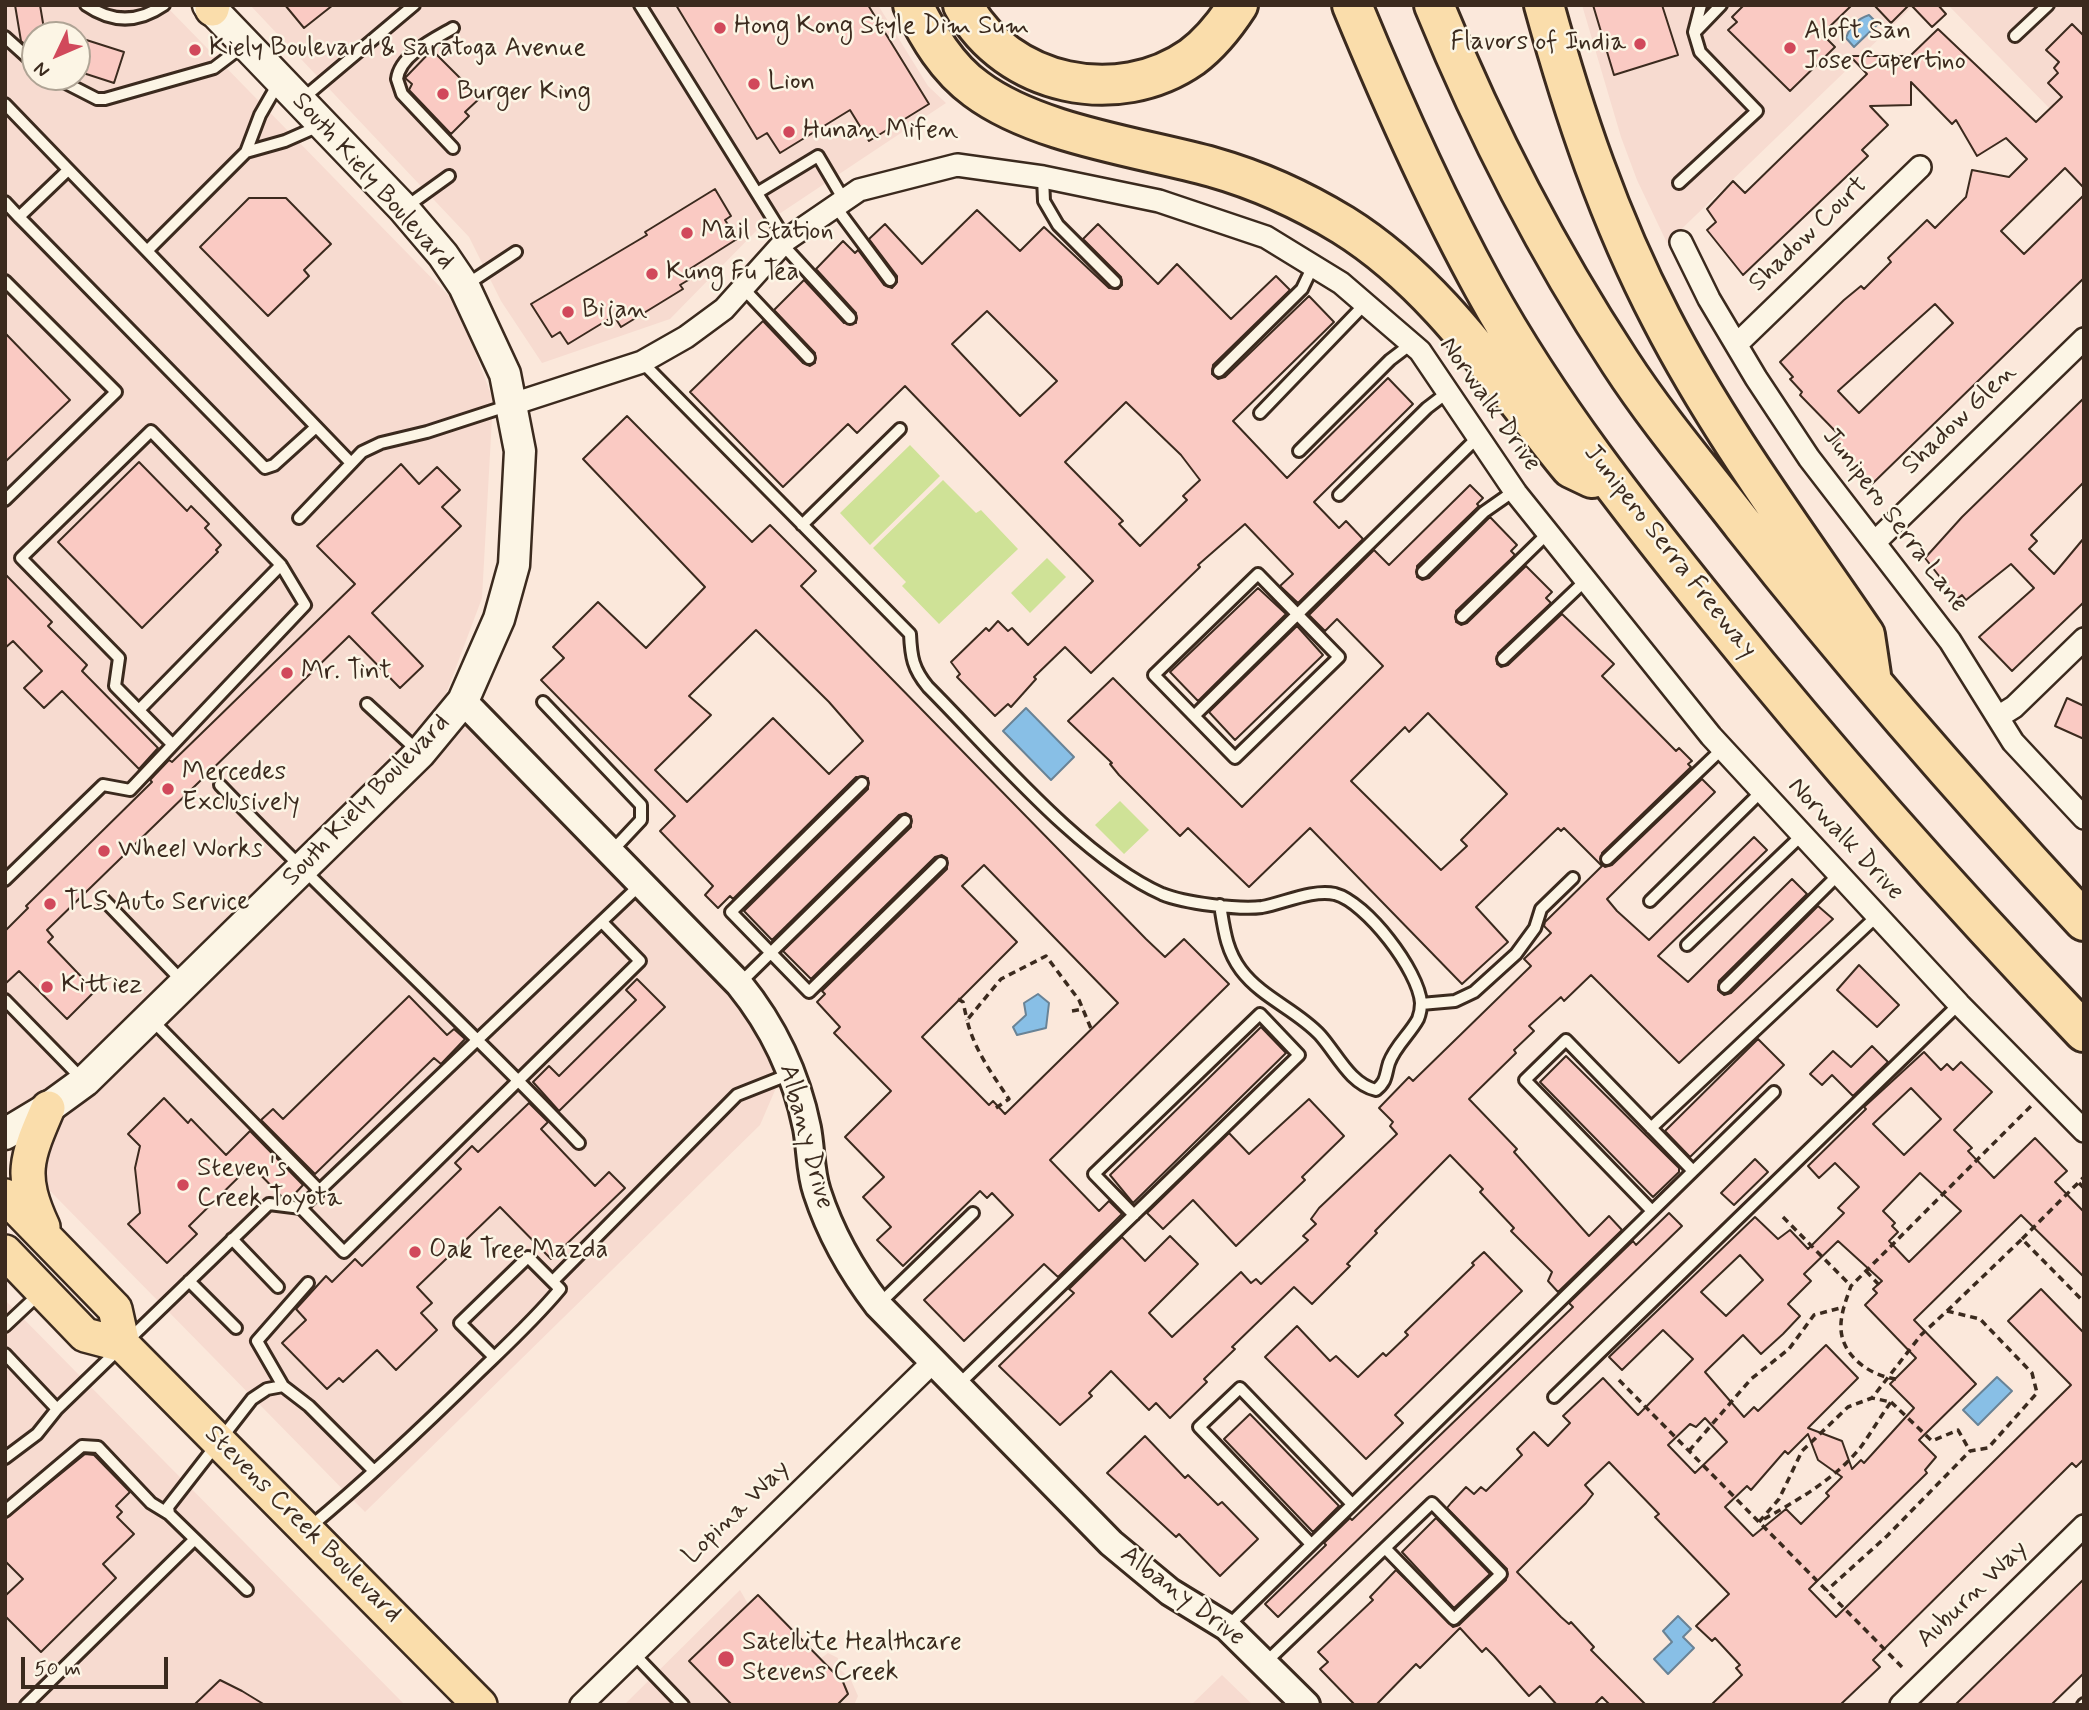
<!DOCTYPE html>
<html>
<head>
<meta charset="utf-8">
<style>
	body { margin:0 }
	#map { position:relative; width:2089px; height:1710px; overflow:hidden; background:#fbe8db; font-family:Mynerve,sans-serif }
	canvas { display:block }
	.frame { position:absolute; inset:0; border:7px solid #3b2a1e; pointer-events:none }
	.north { position:absolute; left:21px; top:21px; width:70px; height:70px; box-sizing:border-box; background:#fcf5e5; border:2px solid #afa495; border-radius:50%; rotate:226deg; font-size:19px; font-weight:700; line-height:28px; text-align:center; color:#3b2a1e }
	.north::after { content:''; display:block; margin:auto; width:24px; height:32px; background:#d1495b; clip-path:polygon(50% 0,100% 100%,50% 72%,0 100%) }
	.scale { position:absolute; left:21px; top:1657px; width:147px; height:32px; box-sizing:border-box; border:4px solid #3b2a1e; border-top:0; padding-left:9px; font-size:21px; line-height:24px; white-space:nowrap; color:#3b2a1e; -webkit-text-stroke:5px #fcf5e5; paint-order:stroke }
</style>
</head>
<body>
<div id="map">
<canvas width="2089" height="1710"></canvas>
<div class="frame"></div>
<div class="north">N</div>
<div class="scale">50 m</div>
</div>
<script>
const ctx = document.querySelector('canvas').getContext('2d');
ctx.lineJoin = 'round';
function fillPath(path, color) { ctx.fillStyle = color; ctx.fill(path, 'evenodd'); }
function stroke(path, color, width, dash) { ctx.strokeStyle = color; ctx.lineWidth = width; ctx.lineCap = dash ? 'butt' : 'round'; ctx.setLineDash(dash || []); ctx.stroke(path); }
function drawText(font, color, halo, rows, align = 'center') {
  ctx.font = font + ' Mynerve,sans-serif'; ctx.lineWidth = 5; ctx.setLineDash([]); ctx.textBaseline = 'middle'; ctx.strokeStyle = halo; ctx.fillStyle = color; for (const [text, x, y, turn = 0] of rows) {
    ctx.save(); ctx.translate(x, y); ctx.rotate((+turn || 0) * Math.PI / 180); ctx.textAlign = isNaN(turn) ? turn : align; if (halo) ctx.strokeText(text, 0, 0); ctx.fillText(text, 0, 0); ctx.restore();
  }
}
fillPath(new Path2D(`
	M5,5H165L457,304L493,400L482,598L443,702L717,983L746,1017L779,1081L760,1125L365,1512L5,1145ZM35,35H77V77H35Z
	M250,5H878L928,86L946,103L761,226L670,319L542,363L501,301L469,237Z
	M1582,5H1914L1667,243L1637,180L1621,137Z
	M1948,5H2079L2084,10V88L2056,115Z
	M5,1300L405,1705H5Z
	M740,1590L748,1604L758,1595L820,1659L828,1653L838,1658L837,1667L850,1678L858,1696L854,1705H624Z
	M1222,1675L1253,1705H1191Z`), '#f7dbd0');
fillPath(new Path2D(`
	M910,445L940,476L870,545L840,513Z
	M943,480L976,513L981,510L1018,549L939,624L902,586L906,582L873,548Z
	M1047,558L1066,577L1030,613L1011,593Z
	M1120,801L1149,830L1124,854L1095,825Z`), '#cfe297');
const water = new Path2D(`
	M1869,15L1878,24L1854,47L1846,38C1850,26 1857,19 1869,15Z
	M1026,708L1074,757L1051,780L1003,731Z
	M1038,994L1049,1003L1046,1028L1017,1035L1013,1027L1026,1015L1024,1003Z
	M1997,1377L2012,1391L1978,1425L1963,1410Z
	M1678,1616L1691,1629L1683,1637L1694,1648L1668,1674L1654,1659L1672,1642L1663,1631Z`);
fillPath(water, '#88bfe6');
stroke(water, '#698396', 2);
const building = new Path2D(`
	M15,5H40L45,35H35V53L21,41Z
	M285,5H333L304,28Z
	M676,5H868L929,104L869,141L850,110L780,153L767,133L757,139Z
	M1593,5H1662L1678,55L1614,75Z
	M1744,5H1852L1822,34L1835,47L1790,91L1728,30L1737,22L1732,17Z
	M1874,5H1909L1891,23Z
	M1911,5H1938L1946,14L1932,27Z
	M2072,24L2084,36V188L2065,168L2001,231L2024,254L2084,195V278L1871,485L1833,444L1840,436L1800,395L1802,392L1790,379L1793,377L1780,362L1844,300L1861,286L1864,289L1891,262L1888,258L1927,220L1935,228L1966,197L1972,170L2009,177L2027,159L2006,138L1977,156L1956,120L1952,124L1911,82V105L1870,106L1888,125L1862,150L1868,156L1743,275L1707,230L1716,222L1707,209L1733,181L1745,193L1867,74L1850,56H1910L1938,29L2036,122L2062,97L2048,83L2058,73L2054,68L2059,62L2046,50ZM1935,304L1953,323L1859,413L1838,391Z
	M77,37L124,52L114,83L77,71Z
	M432,50L480,98L465,112L469,116L451,134L409,90L412,84L405,78Z
	M715,189L731,216L725,220L737,239L685,272L690,279L680,285L683,289L621,327L614,316L568,344L560,332L552,337L531,304L647,235L645,232Z
	M249,198H286L331,244L304,270L309,276L268,316L200,247Z
	M977,210L1020,251L1044,227L1109,288L1118,289L1122,285L1121,277L1083,239L1098,224L1158,284L1177,264L1231,319L1276,276L1290,290L1213,365L1212,374L1218,379L1225,377L1309,296L1334,322L1233,421L1287,478L1388,378L1413,404L1314,502L1339,528L1346,521L1363,539L1298,603L1280,586L1293,574L1245,524L1198,565L1200,567L1091,673L1065,647L1034,677L1036,679L1011,707L1008,704L995,716L957,677L960,674L951,662L986,628L989,631L998,621L1008,631L1012,628L1028,645L1093,581L905,386L857,433L848,424L783,487L690,392L763,321L803,363L810,366L815,363V353L774,310L804,280L844,323H856V313L816,269L843,241L855,253L858,250L884,285L892,288L897,282V276L869,239L885,224L922,264ZM987,311L1057,381L1020,416L952,344ZM1126,402L1181,455L1200,480L1183,496L1187,500L1140,546L1119,524L1123,521L1065,462Z
	M5,333L70,400L5,462Z
	M2084,398V482L2031,535L2037,541L2029,549L2054,574L2084,538V602L2012,671L1979,637L2034,588L2011,564L1966,600L1962,595L1957,599L1925,558L1962,517Z
	M627,416L752,542L770,525L816,571L801,586L1146,939L1165,957L1184,939L1229,984L1050,1160L1099,1211L1109,1201L1122,1214L1058,1277L1044,1264L964,1341L924,1300L1013,1215L992,1193L987,1198L980,1191L903,1266L877,1240L891,1227L863,1197L884,1177L845,1137L891,1091L834,1033L840,1027L817,1002L825,994L822,991L947,869V858L942,855L935,857L811,979L783,951L911,827V816L906,813L899,815L772,940L744,911L868,789V778L856,777L733,899L730,896L718,908L705,895L713,886L660,831L675,816L541,680L564,658L553,647L598,602L646,648L705,587L583,459ZM756,630L829,702L863,741L829,774L773,718L687,802L655,770L711,715L689,696ZM984,865L1118,1003L1005,1114L993,1101L989,1105L922,1037L1017,942L962,886Z
	M139,462L187,511L191,506L209,524L205,528L221,545L216,550L218,552L142,628L58,542Z
	M401,464L419,484L437,467L460,490L442,507L461,526L372,613L423,666L400,688L349,636L47,930L53,937L48,942L95,991L67,1019L19,971L5,984V931L28,908L26,906L152,782L150,780L169,760L172,762L355,584L317,546Z
	M1470,485L1483,498L1477,504L1479,506L1417,566V577L1422,580L1429,578L1490,517L1517,545L1511,551L1515,555L1456,611V622L1461,625L1467,623L1526,566L1552,592L1546,598L1551,603L1498,653L1497,664L1501,667L1508,665L1562,614L1614,664L1602,676L1676,751L1679,748L1692,761L1688,764L1691,767L1602,853L1601,864L1605,867L1612,865L1702,779L1715,792L1607,899L1617,911L1649,940L1754,837L1767,850L1658,956L1688,982L1792,879L1807,894L1719,981L1718,990L1724,995L1731,993L1818,906L1833,919L1679,1063L1591,975L1564,1001L1561,997L1529,1026L1534,1031L1514,1050L1516,1053L1469,1099L1517,1149L1514,1152L1589,1236L1609,1216L1622,1230L1558,1292L1548,1281L1552,1272L1511,1231L1514,1228L1480,1192L1483,1189L1450,1155L1375,1231L1377,1233L1347,1264L1350,1266L1312,1304L1294,1287L1232,1347L1235,1349L1204,1379L1207,1382L1170,1418L1156,1403L1149,1410L1111,1371L1089,1393L1092,1396L1060,1425L999,1366L1074,1293L1069,1289L1122,1237L1145,1261L1170,1236L1198,1264L1149,1313L1172,1337L1241,1272L1251,1283L1256,1279L1261,1284L1308,1240L1303,1236L1316,1224L1311,1219L1319,1208L1397,1134L1390,1126L1393,1122L1379,1108L1409,1077L1413,1081L1531,966L1524,959L1551,933L1544,926L1545,922L1602,866L1564,828L1561,831L1558,828L1476,907L1508,942L1462,984L1310,828L1249,887L1188,828L1180,836L1119,775L1110,764L1112,763L1068,721L1113,678L1242,807L1383,666L1337,619L1325,631L1309,615L1374,550L1389,565ZM1428,713L1507,794L1461,840L1467,846L1441,870L1351,781L1405,727L1409,732Z
	M5,574L52,622L48,626L87,665L82,671L158,748L139,769L62,691L44,708L24,688L42,671L13,641L5,648Z
	M1258,588L1286,614L1198,701L1170,672Z
	M1297,626L1323,655L1235,740L1209,712Z
	M2067,698L2084,706V739L2055,726Z
	M1859,965L1899,1005L1877,1027L1837,990Z
	M637,979L665,1007L559,1111L533,1082L549,1066L559,1076L636,1000L626,990Z
	M409,996L447,1035L454,1029L465,1039L441,1064L434,1058L315,1174L261,1120L273,1109L283,1119Z
	M1261,1027L1286,1053L1133,1203L1110,1175Z
	M1758,1039L1784,1065L1690,1157L1665,1131Z
	M1872,1046L1888,1062L1853,1096L1832,1075L1822,1085L1810,1074L1833,1051L1851,1067Z
	M1924,1052L1941,1070L1947,1064L1953,1070L1961,1062L1992,1092L1954,1130L1972,1148L1968,1151L1994,1178L2035,1138L2067,1171L2055,1182L2084,1212V1277L2021,1215L1914,1320L1976,1384L1919,1440L1936,1457L1925,1470L1927,1473L1809,1589L1836,1617L2071,1385L2008,1321L2041,1289L2084,1333V1459L2076,1467L2072,1463L1873,1660L1880,1667L1840,1705H1711L1742,1675L1736,1668L1740,1665L1715,1638L1712,1641L1696,1626L1729,1594L1655,1517L1659,1514L1609,1462L1585,1485L1593,1494L1586,1503L1517,1572L1561,1617L1569,1624L1571,1622L1594,1647L1591,1650L1646,1705H1610L1602,1697L1594,1705H1557L1540,1686L1529,1696L1494,1656L1486,1648L1482,1652L1460,1628L1420,1668L1416,1664L1376,1705H1355L1320,1669L1328,1662L1318,1652L1373,1600L1370,1597L1396,1570L1453,1627L1459,1625L1506,1580L1507,1569L1447,1508L1451,1503L1466,1487L1474,1494L1481,1487L1486,1491L1522,1455L1517,1449L1534,1432L1548,1446L1570,1423L1563,1416L1603,1378L1638,1415L1693,1359L1663,1330L1622,1370L1609,1357L1755,1217L1778,1239L1790,1230L1808,1249L1844,1213L1838,1208L1859,1187L1835,1163L1819,1178L1808,1166L1866,1109L1864,1107ZM1911,1088L1941,1119L1904,1155L1873,1124ZM1920,1173L1961,1211L1909,1262L1889,1241L1898,1232L1892,1226L1895,1223L1883,1211ZM1838,1241L1882,1281L1873,1289L1877,1293L1865,1305L1916,1358L1890,1384L1914,1408L1864,1463L1861,1460L1852,1469L1842,1441L1808,1428L1858,1378L1826,1345L1758,1411L1754,1407L1744,1417L1705,1372L1743,1335L1761,1354L1783,1334L1800,1316L1788,1304L1811,1281L1804,1274ZM1740,1255L1763,1280L1726,1316L1701,1292ZM1705,1418L1727,1442L1695,1473L1668,1445L1690,1424L1696,1427ZM1808,1434L1818,1460L1842,1477L1826,1493L1829,1496L1801,1524L1786,1509L1753,1536L1725,1507L1747,1486L1751,1490L1785,1451L1788,1454Z
	M1566,1056L1679,1168V1172L1653,1197L1540,1082Z
	M164,1098L188,1123L191,1119L226,1155L250,1131L303,1185L290,1199L283,1198L251,1165L189,1226L197,1234L167,1263L128,1224L140,1213L135,1168L140,1146L128,1134Z
	M1309,1099L1344,1136L1302,1177L1305,1180L1236,1246L1193,1200L1163,1229L1147,1213L1229,1133L1249,1154Z
	M529,1103L548,1122L541,1129L595,1186L609,1172L625,1188L551,1259L500,1207L417,1287L432,1303L421,1313L437,1330L396,1370L377,1350L343,1382L339,1378L327,1389L282,1343L306,1320L296,1309L326,1276L332,1282L355,1259L362,1266L461,1169L455,1163L472,1146L478,1152Z
	M1755,1159L1768,1172L1734,1205L1721,1193Z
	M1669,1213L1682,1226L1278,1617L1265,1604L1326,1545L1324,1543L1350,1518L1352,1520L1573,1307L1569,1303L1633,1241L1636,1245Z
	M1484,1252L1522,1291L1395,1415L1403,1423L1366,1459L1265,1357L1297,1326L1330,1361L1336,1356L1358,1377L1383,1353L1386,1356L1408,1335L1405,1332L1474,1265L1472,1263Z
	M1250,1414L1339,1506L1313,1532L1224,1439Z
	M1145,1436L1185,1478L1188,1475L1218,1505L1222,1502L1258,1539L1220,1576L1179,1534L1176,1537L1107,1473Z
	M85,1454L94,1455L130,1492L116,1506L122,1512L117,1517L134,1534L103,1564L116,1578L41,1652L5,1616V1596L23,1579L5,1561V1519Z
	M1436,1518L1490,1574L1454,1608L1402,1552Z
	M2084,1579V1673L2051,1705H1955Z
	M758,1595L843,1682L848,1694L837,1705H732L689,1661Z
	M220,1680L242,1691L265,1705H194Z`);
fillPath(building, '#facac3');
stroke(building, '#3b2a1e', 2);
const service = new Path2D(`
	M86,5C112,23 138,23 164,5
	M640,5L786,240
	M453,28C434,39 400,55 397,79L402,94L453,148
	M1696,31L1721,5
	M2015,36L2048,5
	M5,37L35,64
	M54,77L97,99H105L214,68L243,46
	M279,82L260,115L246,152L147,251L351,463
	M301,100L414,5
	M5,104L147,251
	M246,152L285,141L319,126
	M67,171L19,217L27,225L265,468L274,465L316,427
	M1043,177L1044,201L1058,225L1115,282
	M1679,183L1757,111L1700,52L1694,32L1701,5
	M757,193L818,156L844,200
	M5,202L19,217
	M835,206L890,280
	M406,207L449,176
	M782,244L850,318
	M5,281L116,392L5,500
	M466,285L516,252
	M743,288L809,358
	M642,362L910,634C911,657 913,669 928,687C992,751 1081,858 1162,894C1184,903 1239,910 1262,907C1284,903 1313,889 1335,894C1366,902 1419,971 1421,1003C1421,1008 1420,1014 1418,1019C1410,1034 1395,1046 1389,1063C1385,1076 1387,1081 1376,1090C1350,1084 1337,1054 1320,1035C1297,1010 1262,998 1241,970C1226,950 1224,929 1220,905
	M1219,371L1302,289L1313,266
	M1260,413L1365,304
	M1299,451L1390,360L1411,344
	M1339,495L1427,408L1448,392
	M299,518L362,452L381,443L427,432L510,405
	M802,525L900,429
	M1423,572L1484,512L1514,491
	M1258,574L1339,657L1235,758L1154,675Z
	M1462,617L1548,533
	M1503,659L1586,580
	M543,702L641,805V820L611,852
	M367,704L419,752
	M139,710L281,565
	M1194,716L1478,437
	M862,783L731,912L809,992L941,863
	M220,785C337,907 463,1021 579,1143
	M1607,859L1722,749
	M5,880L103,785L130,790L305,605L281,565L151,431L21,558L119,658L115,686L172,744
	M103,899L183,982
	M1650,901L1762,791
	M1687,945L1802,835
	M739,984L905,821
	M1725,987L1839,874
	M5,1000L84,1081
	M1421,1004L1455,1001L1474,992L1516,954L1535,928L1541,909L1573,878
	M152,1020L320,1191
	M1651,1128L1877,916
	M301,1208L344,1252L640,961L602,922
	M1652,1211L1525,1080L1566,1040L1693,1171
	M232,1239L278,1287
	M189,1281L236,1328
	M553,1281L737,1095L790,1074
	M308,1283L257,1341L283,1386L309,1406L374,1471
	M878,1305L973,1213
	M5,1326L39,1294
	M5,1354L57,1409L269,1204L301,1208L640,885
	M957,1386L1299,1055L1260,1014L1094,1174L1134,1215
	M1554,1397L1959,1004
	M5,1458L37,1434L57,1409
	M5,1511L82,1446L98,1447L151,1503L169,1514
	M310,1527C369,1478 426,1424 481,1370C508,1344 536,1318 560,1289L528,1257L460,1323L494,1357
	M1310,1543L1199,1427L1240,1388L1351,1503
	M247,1590L169,1514L168,1507L252,1399L267,1389L283,1386
	M1227,1627L1774,1092
	M634,1654L683,1705
	M1265,1663L1432,1503L1501,1574L1454,1619L1385,1548
	M26,1705L194,1540
	M2083,1705L2084,1704`);
const minor = new Path2D(`
	M1681,242L1709,299L1756,378L1809,458L1950,641L2013,742L2084,818
	M1737,344L1920,167
	M513,404L642,362L686,337L724,309L786,240L859,190L957,165L1043,177L1159,201L1266,237L1341,283L1420,351L1516,493L1711,736L1959,1004L2084,1131
	M1875,542L2084,339
	M1998,717L2014,707L2084,639
	M581,1705L933,1362
	M1901,1705L2084,1526`);
const tertiary = new Path2D(`
	M463,701L739,984C774,1027 796,1074 807,1128C811,1149 810,1172 817,1192C831,1235 851,1270 878,1305L1111,1543L1170,1592L1227,1627L1306,1705`);
const secondary = new Path2D(`
	M5,1134L48,1108L85,1081L420,753L463,701L499,619L514,565L520,451L505,374L464,286L443,255L403,208L208,5`);
const primary = new Path2D(`
	M212,9L213,5
	M5,1196L115,1309L123,1345
	M43,1227C19,1175 26,1159 48,1108
	M5,1252L85,1335L123,1345L480,1705`);
const motorway = new Path2D(`
	M913,5C929,37 947,68 976,89C1036,134 1139,147 1212,167C1258,180 1302,200 1343,225C1438,284 1501,383 1571,468L1592,478
	M963,5C1007,86 1118,109 1192,57C1211,43 1225,25 1238,5
	M1352,5C1392,102 1434,197 1484,288C1549,406 1633,512 1717,616C1833,760 1956,898 2084,1032
	M1434,5C1485,130 1546,249 1620,362C1657,419 1702,472 1743,525C1851,662 1965,793 2084,921
	M1544,5C1574,114 1609,218 1661,318C1718,429 1795,532 1865,635L1871,675`);
stroke(service, '#3b2a1e', 16);
stroke(minor, '#3b2a1e', 26);
stroke(tertiary, '#3b2a1e', 32);
stroke(secondary, '#3b2a1e', 35);
stroke(primary, '#3b2a1e', 38);
stroke(motorway, '#3b2a1e', 44);
stroke(new Path2D(`
	M958,999L963,1002L967,1020
	M1072,1011L1084,1009
	M996,1108L1009,1099C992,1074 974,1049 967,1020L1001,979L1046,956L1079,1000L1092,1031
	M2079,1183L2084,1188
	M1783,1217L1851,1286
	M2022,1239L2084,1177
	M1866,1271L1880,1286
	M1947,1311L2022,1239L2084,1302
	M1896,1379C1871,1376 1843,1357 1841,1330C1840,1315 1846,1300 1851,1286L2031,1106
	M1619,1380L1902,1667
	M1891,1402L1932,1441L1958,1430L1970,1451
	M1689,1451L1751,1379L1789,1349L1814,1315L1844,1307
	M1764,1519C1798,1500 1835,1479 1860,1448C1871,1433 1880,1417 1891,1402L1872,1398
	M1759,1522L1779,1499L1802,1451L1848,1407L1872,1398L1921,1335L1947,1311L1980,1319L2032,1373L2037,1393L1988,1448L1970,1451L1887,1536L1826,1591`), '#3b2a1e', 3.5, [7, 5]);
stroke(service, '#fcf5e5', 10);
stroke(minor, '#fcf5e5', 21);
stroke(tertiary, '#fcf5e5', 26);
stroke(secondary, '#fcf5e5', 30);
stroke(primary, '#faddab', 33);
stroke(motorway, '#faddab', 38);
for (const [x, y, r, color] of [
	[720,28,7,"#d1495b"],
	[1640,44,7,"#d1495b"],
	[1790,48,7,"#d1495b"],
	[195,50,7,"#d1495b"],
	[754,84,7,"#d1495b"],
	[443,94,7,"#d1495b"],
	[789,132,7,"#d1495b"],
	[687,233,7,"#d1495b"],
	[652,274,7,"#d1495b"],
	[568,312,7,"#d1495b"],
	[287,673,7,"#d1495b"],
	[168,789,7,"#d1495b"],
	[104,851,7,"#d1495b"],
	[50,904,7,"#d1495b"],
	[47,987,7,"#d1495b"],
	[183,1185,7,"#d1495b"],
	[415,1252,7,"#d1495b"],
	[726,1659,9,"#d1495b"]
]) { const dot = new Path2D(); dot.arc(x, y, r, 0, 2 * Math.PI); ctx.fillStyle = color; ctx.fill(dot); stroke(dot, '#fcf5e5', 2.5); }
drawText('26px', '#3b2a1e', '#fcf5e5', [
	["Hong Kong Style Dim Sum",734,28],
	["Aloft San",1804,33],
	["Jose Cupertino",1804,63],
	["Flavors of India",1626,44,"right"],
	["Kiely Boulevard & Saratoga Avenue",209,50],
	["Lion",768,84],
	["Burger King",457,94],
	["Hunan Mifen",803,132],
	["Mail Station",701,233],
	["Kung Fu Tea",666,274],
	["Bijan",582,312],
	["Mr. Tint",301,673],
	["Mercedes",182,774],
	["Exclusively",182,804],
	["Wheel Works",118,851],
	["TLS Auto Service",64,904],
	["Kittiez",61,987],
	["Steven's",197,1170],
	["Creek Toyota",197,1200],
	["Oak Tree Mazda",429,1252],
	["Satellite Healthcare",742,1644],
	["Stevens Creek",742,1674]
], 'left');
drawText('26px', '#3b2a1e', '#fcf5e5', [
	["South Kiely Boulevard",372,182,48],
	["Shadow Court",1809,235,-44],
	["Norwalk Drive",1489,405,55],
	["Shadow Glen",1960,420,-44],
	["Junipero Serra Lane",1894,521,53],
	["Junipero Serra Freeway",1669,552,52],
	["South Kiely Boulevard",367,801,-46],
	["Norwalk Drive",1845,840,47],
	["Albany Drive",805,1137,75],
	["Lopina Way",737,1513,-44],
	["Stevens Creek Boulevard",302,1525,45],
	["Auburn Way",1973,1595,-44],
	["Albany Drive",1182,1597,37]
]);
</script>
</body>
</html>
